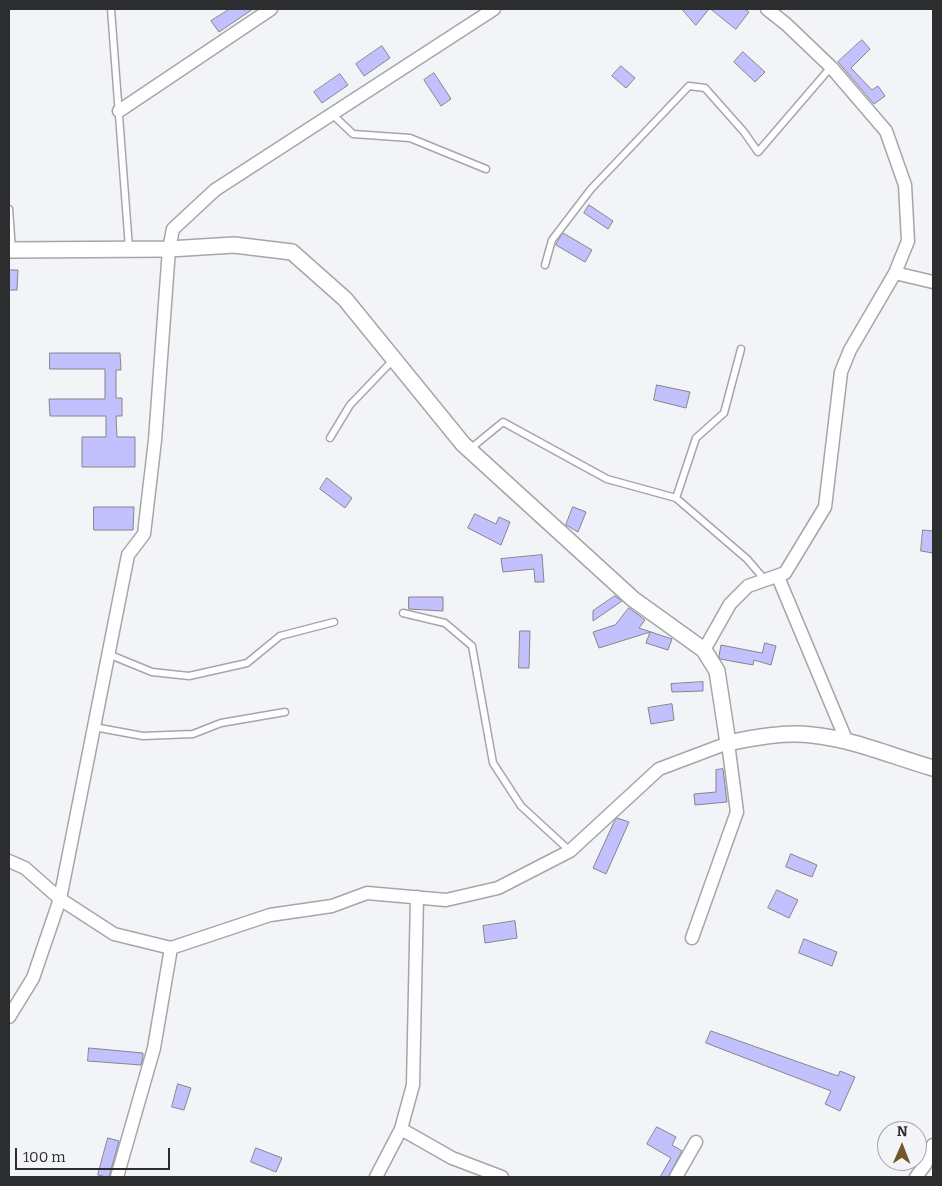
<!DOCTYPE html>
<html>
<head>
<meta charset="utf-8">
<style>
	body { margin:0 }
	#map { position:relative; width:942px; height:1186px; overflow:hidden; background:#f3f4f8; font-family:Bitter,serif }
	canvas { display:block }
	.frame { position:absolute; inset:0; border:10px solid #2c2d2e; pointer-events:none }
	.north { position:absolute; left:877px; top:1121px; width:50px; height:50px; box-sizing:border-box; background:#f3f4f8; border:1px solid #a3a4a7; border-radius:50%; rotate:1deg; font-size:14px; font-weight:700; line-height:20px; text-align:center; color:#2c2d2e }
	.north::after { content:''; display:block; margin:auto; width:18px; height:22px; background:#715729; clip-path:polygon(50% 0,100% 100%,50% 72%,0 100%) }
	.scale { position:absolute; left:15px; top:1148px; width:155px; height:22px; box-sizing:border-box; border:2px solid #2c2d2e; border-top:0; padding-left:6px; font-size:15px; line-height:18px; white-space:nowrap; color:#2c2d2e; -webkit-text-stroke:4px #f3f4f8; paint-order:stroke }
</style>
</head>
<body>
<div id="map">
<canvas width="942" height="1186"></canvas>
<div class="frame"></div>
<div class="north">N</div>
<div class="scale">100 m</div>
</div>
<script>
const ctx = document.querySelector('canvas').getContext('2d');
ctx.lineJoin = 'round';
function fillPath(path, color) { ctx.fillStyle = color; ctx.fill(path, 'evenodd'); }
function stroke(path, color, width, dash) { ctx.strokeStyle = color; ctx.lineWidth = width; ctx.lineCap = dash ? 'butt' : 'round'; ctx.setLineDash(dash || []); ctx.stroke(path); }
const building = new Path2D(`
	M230,9H253L219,32L211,21Z
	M682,9H709L696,25Z
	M711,9H745L749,12L736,29Z
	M862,40L870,49L851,68L872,90L878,86L885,96L874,104L838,62Z
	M382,46L390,58L364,76L356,64Z
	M743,52L765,72L755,82L734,62Z
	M621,66L635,78L626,88L612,76Z
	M434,73L451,99L441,106L424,80Z
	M340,74L348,85L322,103L314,92Z
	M589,205L613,221L608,229L584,213Z
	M563,233L592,250L585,262L556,245Z
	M9,270H18L17,290H9Z
	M50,353H120L121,370H116V398H122V416H116L117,437H135V467H82V437H106V416H50L49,399H105V369H50Z
	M657,385L690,392L686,408L654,400Z
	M327,478L352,498L345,508L320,489Z
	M94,507H134L133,530H94Z
	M573,507L586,512L578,532L566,525Z
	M475,514L496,524L499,517L510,522L501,545L468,528Z
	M923,530L933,531V553L921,551Z
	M542,555L544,582H535L534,569L503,572L501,559Z
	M615,596L622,601L593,621V611Z
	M409,597H443V611L409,609Z
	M629,608L645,620L639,628L672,639L668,650L646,643L650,632L599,648L593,632L615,625Z
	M520,631H530L529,668H519Z
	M765,643L776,646L771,665L754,660L753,665L720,659L719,656L721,645L762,653Z
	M703,682V691L672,692L671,684Z
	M672,704L674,720L651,724L648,708Z
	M723,769L727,802L695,805L694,794L716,792V770Z
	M617,818L629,822L606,874L593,868L614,822Z
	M791,854L817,865L812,877L786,867Z
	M777,890L798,900L789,918L768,908Z
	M515,921L517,938L485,943L483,926Z
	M804,939L837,952L832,966L799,953Z
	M711,1031L838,1076L840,1071L855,1077L840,1111L825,1104L831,1091L706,1043Z
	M89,1048L143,1053V1057L141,1065L88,1061Z
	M178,1084L191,1088L184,1110L172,1107Z
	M657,1127L676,1137L672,1145L682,1151L668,1177H660L671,1158L647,1144Z
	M108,1138L119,1141L109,1177H106L98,1175Z
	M256,1148L282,1158L276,1172L251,1162Z`);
fillPath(building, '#c2c1fd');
stroke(building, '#858589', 1);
const service = new Path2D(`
	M111,9L129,248
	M332,114L353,134L410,138L486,169
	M9,209L12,249
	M545,265L552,240L591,189L689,86L705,88L744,132L758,152L831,67
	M330,438L350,405L394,359
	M470,449L503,422L607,479L676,498L747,559L765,580
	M676,498L696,438L724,413L741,349
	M403,613L445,623L472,646L493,763L521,806L570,851
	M108,654L152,672L189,676L247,663L280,636L334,622
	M94,727L143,736L193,734L221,723L285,712`);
const minor = new Path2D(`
	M119,111L271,9
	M895,273L933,282
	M778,577L847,742
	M704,650L730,604L748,586L785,573L825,507L841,372L850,350L895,273L908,241L905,185L886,131L831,67L786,24L767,9
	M9,861L25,868L60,899L114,934L171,948L270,915L332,906L367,893L446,900L498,888L570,851L659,769L728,743L737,812L692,938
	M9,1017L33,978L60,899L128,555L144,534L155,440L169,249L173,229L215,190L494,9
	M401,1129L452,1158L502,1177
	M117,1177L154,1048L171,948
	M376,1177L401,1129L413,1085L417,897
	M676,1177L696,1142
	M916,1177L925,1165L933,1145`);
const tertiary = new Path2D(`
	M9,250L169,249L234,245L292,252L345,299L463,444L633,599L704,650L717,671L728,743C756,737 784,732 812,735C853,739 894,757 933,768`);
stroke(service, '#a6a6aa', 9);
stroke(minor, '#a6a6aa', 15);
stroke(tertiary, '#a6a6aa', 18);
stroke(service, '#fff', 6);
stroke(minor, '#fff', 12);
stroke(tertiary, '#fff', 15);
</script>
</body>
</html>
